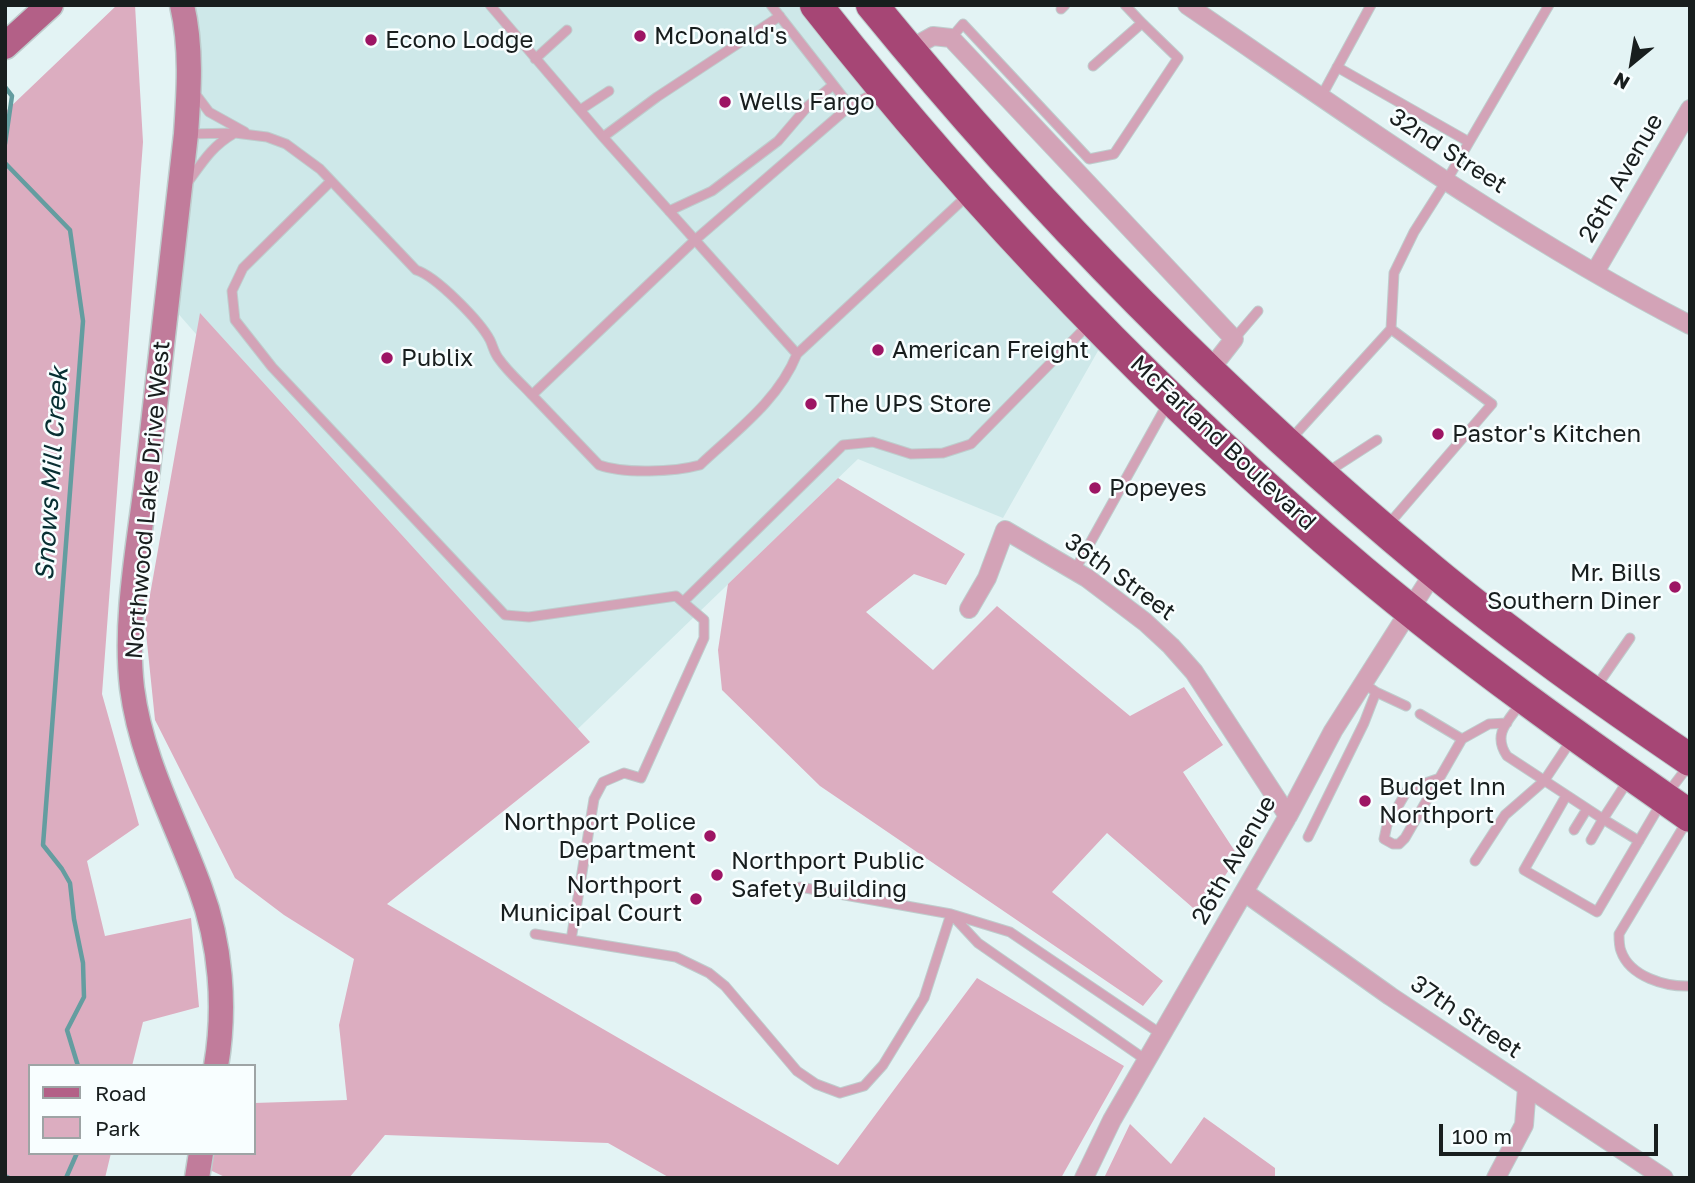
<!DOCTYPE html>
<html>
<head>
<meta charset="utf-8">
<style>
	body { margin:0 }
	#map { position:relative; width:1695px; height:1183px; overflow:hidden; background:#e3f3f4; font-family:"Golos Text",sans-serif }
	canvas { display:block }
	.frame { position:absolute; inset:0; border:7px solid #181e1e; pointer-events:none }
	.legend { position:absolute; left:28px; top:1064px; width:228px; height:91px; box-sizing:border-box; background:#f8feff; border:2px solid #9ea4a5; margin:0; padding:9px 12px; list-style:none; font-size:21px; color:#181e1e }
	.legend li { display:flex; align-items:center; gap:14px; height:35px }
	.legend b { width:35px; border:2px solid #9ea4a5 }
	.north { position:absolute; left:1597px; top:28px; width:70px; height:70px; -webkit-text-stroke:5px #f8feff; paint-order:stroke; rotate:210deg; font-size:19px; font-weight:700; line-height:28px; text-align:center; color:#181e1e }
	.north::after { content:''; display:block; margin:auto; width:24px; height:32px; background:#181e1e; clip-path:polygon(50% 0,100% 100%,50% 72%,0 100%) }
	.scale { position:absolute; left:1439px; top:1124px; width:219px; height:32px; box-sizing:border-box; border:4px solid #181e1e; border-top:0; padding-left:9px; font-size:21px; line-height:24px; white-space:nowrap; color:#181e1e; -webkit-text-stroke:5px #f8feff; paint-order:stroke }
</style>
</head>
<body>
<div id="map">
<canvas width="1695" height="1183"></canvas>
<div class="frame"></div>
<ul class="legend">
<li><b style="height:9px;background:#b36087"></b>Road</li>
<li><b style="height:19px;background:#dcadc0"></b>Park</li>
</ul>
<div class="north">N</div>
<div class="scale">100 m</div>
</div>
<script>
const ctx = document.querySelector('canvas').getContext('2d');
ctx.lineJoin = 'round';
function fillPath(path, color) { ctx.fillStyle = color; ctx.fill(path, 'evenodd'); }
function stroke(path, color, width, dash) { ctx.strokeStyle = color; ctx.lineWidth = width; ctx.lineCap = dash ? 'butt' : 'round'; ctx.setLineDash(dash || []); ctx.stroke(path); }
function drawText(font, color, halo, rows, align = 'center') {
  ctx.font = font + ' "Golos Text",sans-serif'; ctx.lineWidth = 5; ctx.setLineDash([]); ctx.textBaseline = 'middle'; ctx.strokeStyle = halo; ctx.fillStyle = color; for (const [text, x, y, turn = 0] of rows) {
    ctx.save(); ctx.translate(x, y); ctx.rotate((+turn || 0) * Math.PI / 180); ctx.textAlign = isNaN(turn) ? turn : align; if (halo) ctx.strokeText(text, 0, 0); ctx.fillText(text, 0, 0); ctx.restore();
  }
}
fillPath(new Path2D(`
	M182,5H816L1107,335L1003,518L858,459L558,748L175,310Z`), '#cee8e9');
fillPath(new Path2D(`
	M117,5H135L143,142L102,694L139,825L87,861L105,936L191,918L199,1007L143,1022L132,1066H30V1153H111L105,1178H5V112Z
	M200,313L590,742L387,904L838,1165L977,978L1124,1066L1061,1178H670L608,1143L385,1135L349,1178H227L199,1165L205,1153H254V1103L347,1100L339,1025L354,959L284,915L235,878L155,720L145,623Z
	M838,478L965,554L946,585L914,574L866,612L933,670L997,606L1130,716L1184,687L1223,745L1183,772L1238,856L1200,914L1107,833L1052,892L1163,981L1143,1006L820,786L722,690L718,650L728,584Z
	M1204,1117L1275,1168V1178H1104L1130,1124L1171,1164Z`), '#dcadc0');
stroke(new Path2D(`
	M5,87L12,96L5,144
	M5,163L70,230L83,321L43,845L62,869L70,883L74,919L83,963L84,997L67,1030L78,1066
	M5,1176L9,1178
	M66,1178L77,1153`), '#649da0', 4.5);
const lane = new Path2D(`
	M490,5L603,137L797,354
	M771,5L850,106
	M1125,5L1142,23
	M1061,9L1065,5
	M951,38L963,24L1089,159L1114,154L1178,58L1142,23L1093,66
	M535,59L567,30
	M1337,67L1469,142
	M194,92L209,112L245,132
	M1321,97L1371,5
	M580,110L609,91
	M188,134L235,133L267,137L286,144L320,169L416,270C436,276 480,321 490,340C493,346 494,353 499,359C508,372 521,383 532,395L695,240L850,106L878,91
	M603,137L657,97L780,16
	M331,181L243,268L232,291L235,320L272,367L505,615L529,617L676,596L704,620V638L641,778L624,773L603,782L594,799L571,940
	M188,182C202,163 212,146 233,134
	M669,211L712,191L778,141L808,106L833,85
	M1391,329L1394,273L1414,232L1447,180L1549,5
	M1234,339L1258,311
	M532,395L599,465C624,474 674,472 700,465C736,431 778,401 797,354L968,195
	M1291,439L1391,329L1492,404L1388,525
	M1326,473L1377,440
	M1075,570L1168,403
	M683,602L843,445L873,442L911,454L943,453L971,444L1089,324
	M1596,687L1630,638
	M1376,692L1406,706
	M1521,703C1508,721 1492,734 1507,756L1603,819L1629,779
	M1420,714L1462,739
	M1440,778L1408,789L1387,825L1384,839L1393,844H1399L1405,838L1462,739L1489,724L1507,723
	M1566,796L1524,870L1597,912L1664,798L1689,765
	M1687,821L1619,934C1619,939 1619,946 1621,951C1630,977 1666,987 1690,986
	M1574,830L1587,809
	M1308,837L1364,723L1376,692L1363,683
	M1591,840L1603,819L1639,841
	M1475,861L1505,815L1544,781L1572,739
	M535,934L676,957L709,973L725,986L797,1071L816,1084L840,1093L864,1086L883,1065L924,998L951,914L800,887
	M1146,1060L978,943L951,914L1010,932L1161,1034`);
const street = new Path2D(`
	M1187,5C1351,117 1513,234 1690,325
	M908,50L933,36L951,38L1234,339L1209,371
	M1595,272L1690,109
	M969,609L987,578L1005,530L1087,578L1145,622L1171,646L1194,672L1288,816
	M1244,892L1390,996L1664,1178
	M1084,1178L1112,1120L1288,816L1333,731L1434,572
	M1496,1178L1524,1125L1527,1087`);
const secondary = new Path2D(`
	M182,5C192,47 189,91 186,134C173,248 160,362 147,477C139,545 124,619 132,688C141,759 176,822 200,888C221,944 226,1007 216,1066
	M197,1178L201,1153`);
const primary = new Path2D(`
	M5,46L50,5`);
const highway = new Path2D(`
	M816,5C978,211 1162,402 1362,571C1467,659 1578,738 1690,816
	M872,5C1040,211 1228,401 1432,570C1514,638 1602,700 1690,760`);
stroke(lane, '#becdcd', 11);
stroke(street, '#becdcd', 20);
stroke(secondary, '#becdcd', 27);
stroke(primary, '#becdcd', 29);
stroke(highway, '#becdcd', 34);
stroke(lane, '#d3a3b7', 9);
stroke(street, '#d3a3b7', 18);
stroke(secondary, '#c17c9b', 24);
stroke(primary, '#b36087', 26);
stroke(highway, '#a64675', 32);
for (const [x, y, r, color] of [
	[640,36,7,"#9d1564"],
	[371,40,7,"#9d1564"],
	[725,102,7,"#9d1564"],
	[878,350,7,"#9d1564"],
	[387,358,7,"#9d1564"],
	[811,404,7,"#9d1564"],
	[1438,434,7,"#9d1564"],
	[1095,488,7,"#9d1564"],
	[1675,587,7,"#9d1564"],
	[1365,801,7,"#9d1564"],
	[710,836,7,"#9d1564"],
	[717,875,7,"#9d1564"],
	[696,899,7,"#9d1564"]
]) { const dot = new Path2D(); dot.arc(x, y, r, 0, 2 * Math.PI); ctx.fillStyle = color; ctx.fill(dot); stroke(dot, '#f8feff', 2.5); }
drawText('24px', '#181e1e', '#f8feff', [
	["McDonald's",654,36],
	["Econo Lodge",385,40],
	["Wells Fargo",739,102],
	["American Freight",892,350],
	["Publix",401,358],
	["The UPS Store",825,404],
	["Pastor's Kitchen",1452,434],
	["Popeyes",1109,488],
	["Mr. Bills",1661,573,"right"],
	["Southern Diner",1661,601,"right"],
	["Budget Inn",1379,787],
	["Northport",1379,815],
	["Northport Police",696,822,"right"],
	["Department",696,850,"right"],
	["Northport Public",731,861],
	["Safety Building",731,889],
	["Northport",682,885,"right"],
	["Municipal Court",682,913,"right"]
], 'left');
drawText('24px', '#181e1e', '#f8feff', [
	["32nd Street",1448,151,33],
	["26th Avenue",1621,178,-60],
	["McFarland Boulevard",1223,443,43],
	["Northwood Lake Drive West",148,500,-85],
	["36th Street",1120,577,36],
	["26th Avenue",1234,860,-60],
	["37th Street",1466,1017,34]
]);
drawText('italic 26px', '#072f32', '#f8feff', [
	["Snows Mill Creek",52,474,-86]
]);
</script>
</body>
</html>
